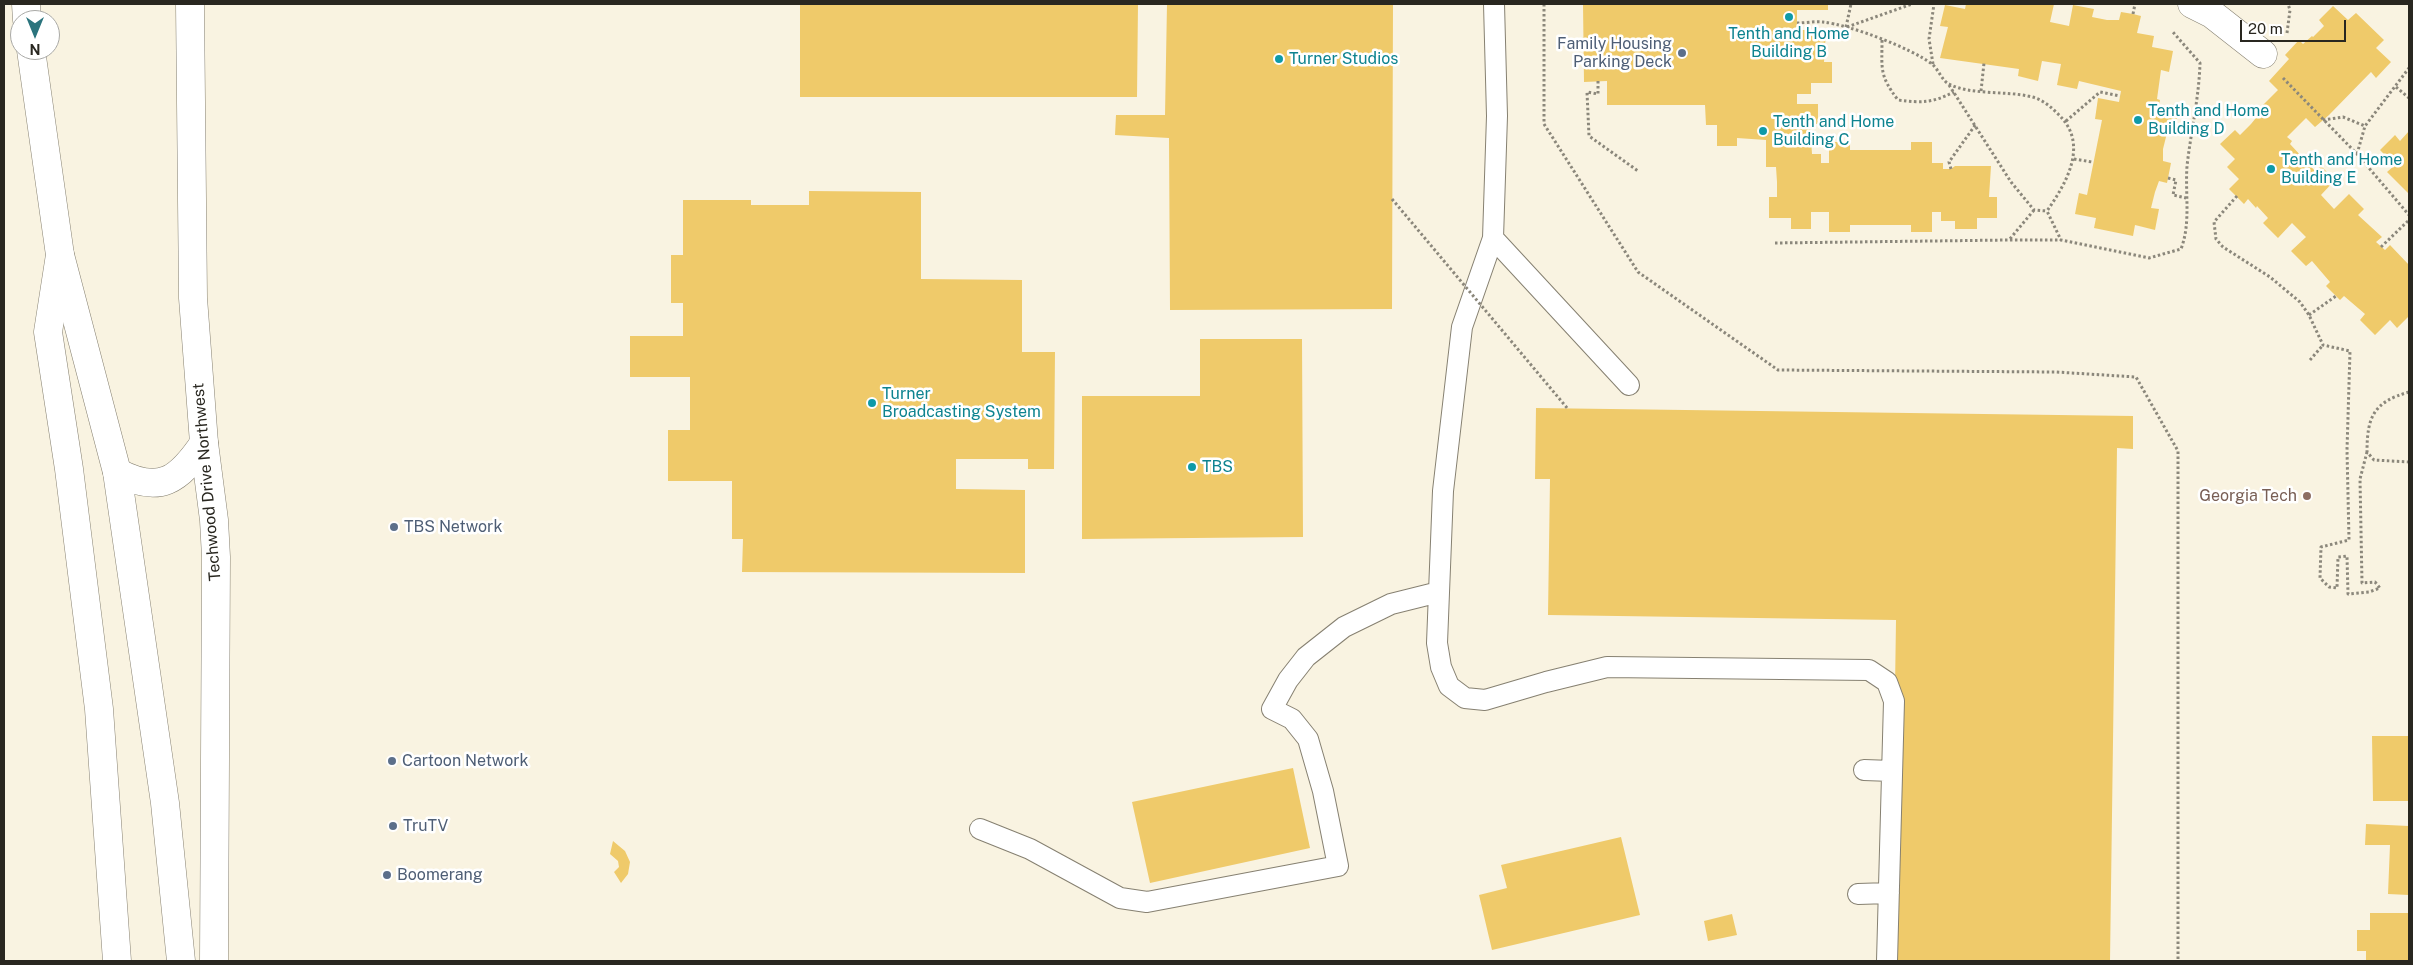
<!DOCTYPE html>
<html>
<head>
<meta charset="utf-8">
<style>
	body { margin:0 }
	#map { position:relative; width:2413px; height:965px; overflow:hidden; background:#f9f3e1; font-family:"Public Sans",sans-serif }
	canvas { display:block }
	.frame { position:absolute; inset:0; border:5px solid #292720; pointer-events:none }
	.north { position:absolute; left:10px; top:10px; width:50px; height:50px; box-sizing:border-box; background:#fff; border:1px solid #a9a9a6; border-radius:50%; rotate:180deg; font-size:14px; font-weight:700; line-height:20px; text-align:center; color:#292720 }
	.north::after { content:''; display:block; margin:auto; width:18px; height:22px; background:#2b747d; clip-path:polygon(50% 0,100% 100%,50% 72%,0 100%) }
	.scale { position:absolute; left:2240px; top:20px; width:106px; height:22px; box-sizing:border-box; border:2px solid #292720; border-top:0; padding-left:6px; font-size:15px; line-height:18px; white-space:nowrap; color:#292720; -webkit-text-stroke:4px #fff; paint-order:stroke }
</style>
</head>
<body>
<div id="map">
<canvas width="2413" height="965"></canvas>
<div class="frame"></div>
<div class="north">N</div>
<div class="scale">20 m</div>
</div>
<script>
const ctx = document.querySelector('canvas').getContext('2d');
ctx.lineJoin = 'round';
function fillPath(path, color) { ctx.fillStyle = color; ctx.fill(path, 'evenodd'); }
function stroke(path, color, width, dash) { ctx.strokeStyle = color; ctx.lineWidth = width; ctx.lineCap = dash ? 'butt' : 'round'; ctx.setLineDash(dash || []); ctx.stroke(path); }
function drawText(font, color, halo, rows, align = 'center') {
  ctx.font = font + ' "Public Sans",sans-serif'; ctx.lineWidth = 5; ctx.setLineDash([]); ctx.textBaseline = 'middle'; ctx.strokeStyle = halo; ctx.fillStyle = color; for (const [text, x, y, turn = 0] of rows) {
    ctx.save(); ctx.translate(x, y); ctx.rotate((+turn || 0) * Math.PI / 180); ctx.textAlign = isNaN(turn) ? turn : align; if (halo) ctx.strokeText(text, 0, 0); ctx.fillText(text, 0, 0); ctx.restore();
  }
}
fillPath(new Path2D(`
	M800,4H1138L1137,97H800Z
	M1167,4H1393L1392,309L1170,310L1169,138L1115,135L1116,115H1165Z
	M1583,4H1828V10H1797V30H1826L1824,62H1832V83H1811V94H1797V104H1818V124H1810L1812,154H1821V163H1829V142H1850V150H1911V142H1932V163H1943V169H1951L1955,166H1991L1989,197H1997V218H1977V229H1955V221H1941V212H1932V232H1911V225H1850V232H1829V212H1811V229H1791V218H1769V197H1777V182L1776,167H1766V140L1737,138V146H1717V125H1706L1705,105H1607V81L1584,82Z
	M1966,4H2054L2050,22L2069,26L2073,5L2094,9L2092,17L2107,20H2119L2121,12L2133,14L2141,16L2137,33L2154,36L2152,47L2173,51L2169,72L2161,70L2157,99L2160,100L2158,110L2178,114L2174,135L2167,133L2163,149V161L2171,163L2167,183L2159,181L2155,192L2151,208L2159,209L2155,230L2135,225L2133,236L2094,228L2096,218L2075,214L2079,193L2087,195L2102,120L2095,119L2098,98L2119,102L2121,91L2079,81L2077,89L2057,85L2061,64L2042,61L2038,81L2018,76L2019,69L1940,58L1948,27L1940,26L1945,5L1965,9Z
	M2333,6L2348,20L2356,13L2384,40L2376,48L2391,62L2376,78L2371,72L2329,115L2315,127L2306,118L2287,137L2292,141L2290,144L2315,171L2321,166L2335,180L2321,195L2334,209L2349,194L2364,209L2358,215L2382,237L2376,242L2385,250L2390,245L2409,265V316L2397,328L2390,320L2375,335L2360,320L2365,314L2344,296L2340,300L2326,286L2330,282L2312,261L2306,266L2291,251L2306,237L2292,223L2278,238L2263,223L2268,218L2257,206L2256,208L2248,199L2244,204L2229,189L2239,179L2227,167L2235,159L2220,144L2235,130L2240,135L2251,124L2260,113L2257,111L2278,90L2269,81L2289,59L2285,55L2299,40L2303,44L2312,36L2313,37L2324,26L2319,20Z
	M2409,131V194L2387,172L2395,165L2380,150L2395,135L2400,141Z
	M809,191L921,192V279L1022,280V352H1055L1054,469H1028V459H956V489L1025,490V573L742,572L743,539H732V481H668V430H690V377H630V336H683V303H671V255H683V200H751V205H809Z
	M1200,339H1302L1303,537L1082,539V396H1200Z
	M1536,408L2133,416V449L2117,448L2110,961H1891L1896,620L1548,615L1550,479H1535Z
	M2372,736H2409V801H2373Z
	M1293,768L1310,848L1150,883L1132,802Z
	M2366,824L2409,826V895L2388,894L2390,845H2365Z
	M1621,837L1640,915L1492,950L1479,895L1507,888L1501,865Z
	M613,841L625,851L630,862L628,874L621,883L614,872L619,867L618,861L610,854Z
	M2370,913H2409V961H2366V951H2357V930H2370Z
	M1732,914L1737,935L1708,941L1704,921Z`), '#efca6a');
const service = new Path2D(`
	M1494,4L1497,116L1493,238L1462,327L1443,491L1437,643L1441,667L1449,686L1465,698L1485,700L1546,682L1607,667L1869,670L1887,682L1894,701L1887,961
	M1493,238L1629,385
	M1864,770L1892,771
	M980,829L1030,849L1120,898L1147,902L1338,866L1323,791L1308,739L1292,719L1272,709L1288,680L1306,657L1344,627L1391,604L1439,592
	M1858,894L1889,893`);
const pedestrian = new Path2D(`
	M2192,4L2212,14L2263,54`);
const minor = new Path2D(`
	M117,472C160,495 179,480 204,443`);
const tertiary = new Path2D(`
	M26,4L27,20
	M190,4L193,298L204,443L214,520L216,557L214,961
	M31,50L60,255L117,472L165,803L181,961`);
const motorway = new Path2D(`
	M60,255L48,332L69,469L99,709L117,961`);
stroke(service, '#868071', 22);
stroke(pedestrian, '#868071', 29);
stroke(minor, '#868071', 29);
stroke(tertiary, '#868071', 29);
stroke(motorway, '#868071', 29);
stroke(new Path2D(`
	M1544,4V124L1638,272L1778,370L2056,372L2136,377L2178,451V961
	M2133,14L2135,4
	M1797,23C1805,23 1815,21 1823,22C1850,25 1911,48 1932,64C1939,70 1942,81 1949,84C1970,95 2005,91 2028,96C2040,98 2049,105 2057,113C2090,143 2067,182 2047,211L2061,240L2149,258L2181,249C2191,223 2185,194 2187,166C2191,131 2199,98 2200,63L2172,31
	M1846,27L1851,4
	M1847,27L1912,4
	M2287,33L2290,10L2288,4
	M1882,40C1882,69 1879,75 1898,100C1923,103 1932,103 1954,92
	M1933,64L1929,39L1934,4
	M2283,78L2357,154L2409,215
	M1598,81V94L1587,92L1589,136L1638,171
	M1949,85L2011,182L2034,210L2047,211
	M2396,87L2409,98
	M1981,91L1984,63
	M2323,120L2343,117L2365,126
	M2066,121L2100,92L2120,96
	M2357,154L2365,126L2409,68
	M2074,159L2092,162
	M1951,169L1949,162L1976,124
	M2168,178L2176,180L2173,195L2186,198
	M2237,196L2214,222L2216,239L2223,247L2270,277L2300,302L2309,315L2323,345L2350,351L2347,450L2349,540L2321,547L2320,578L2329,587L2337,588L2338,557L2347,556L2348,594L2369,592L2380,588L2375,582L2362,583L2360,479L2367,452
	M2034,210L2009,240H2061
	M1775,243L2009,240
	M2381,247L2409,220
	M2309,315L2336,296
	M2310,360L2323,345
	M2409,392C2374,402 2367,416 2367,452L2374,460L2409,462`), '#8b877b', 3, [2.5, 2.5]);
stroke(service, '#fff', 20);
stroke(pedestrian, '#fff', 28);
stroke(minor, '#fff', 28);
stroke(tertiary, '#fff', 28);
stroke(motorway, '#fff', 28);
stroke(new Path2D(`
	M1392,199L1568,409`), '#8b877b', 3, [2.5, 2.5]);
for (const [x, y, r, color] of [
	[1789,17,5,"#0f9aa8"],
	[1682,53,5,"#5c6f8a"],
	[1279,59,5,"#0f9aa8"],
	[2138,120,5,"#0f9aa8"],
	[1763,131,5,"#0f9aa8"],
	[2271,169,5,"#0f9aa8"],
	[872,403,5,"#0f9aa8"],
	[1192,467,5,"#0f9aa8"],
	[2307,496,5,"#8d6e63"],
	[394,527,5,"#5c6f8a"],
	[392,761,5,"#5c6f8a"],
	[393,826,5,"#5c6f8a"],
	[387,875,5,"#5c6f8a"]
]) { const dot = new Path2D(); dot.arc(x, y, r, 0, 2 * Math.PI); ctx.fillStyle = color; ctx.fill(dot); stroke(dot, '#fff', 2); }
drawText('16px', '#0d838f', '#fff', [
	["Tenth and Home",1789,34,"center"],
	["Building B",1789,52,"center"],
	["Turner Studios",1289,59],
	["Tenth and Home",2148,111],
	["Building D",2148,129],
	["Tenth and Home",1773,122],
	["Building C",1773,140],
	["Tenth and Home",2281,160],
	["Building E",2281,178],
	["Turner",882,394],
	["Broadcasting System",882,412],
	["TBS",1202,467]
], 'left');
drawText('16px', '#4e5e75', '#fff', [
	["Family Housing",1672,44,"right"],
	["Parking Deck",1672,62,"right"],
	["TBS Network",404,527],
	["Cartoon Network",402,761],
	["TruTV",403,826],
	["Boomerang",397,875]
], 'left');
drawText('16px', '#292720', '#fff', [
	["Techwood Drive Northwest",207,482,-95]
]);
drawText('16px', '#785e54', '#fff', [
	["Georgia Tech",2297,496]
], 'right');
</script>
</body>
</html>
